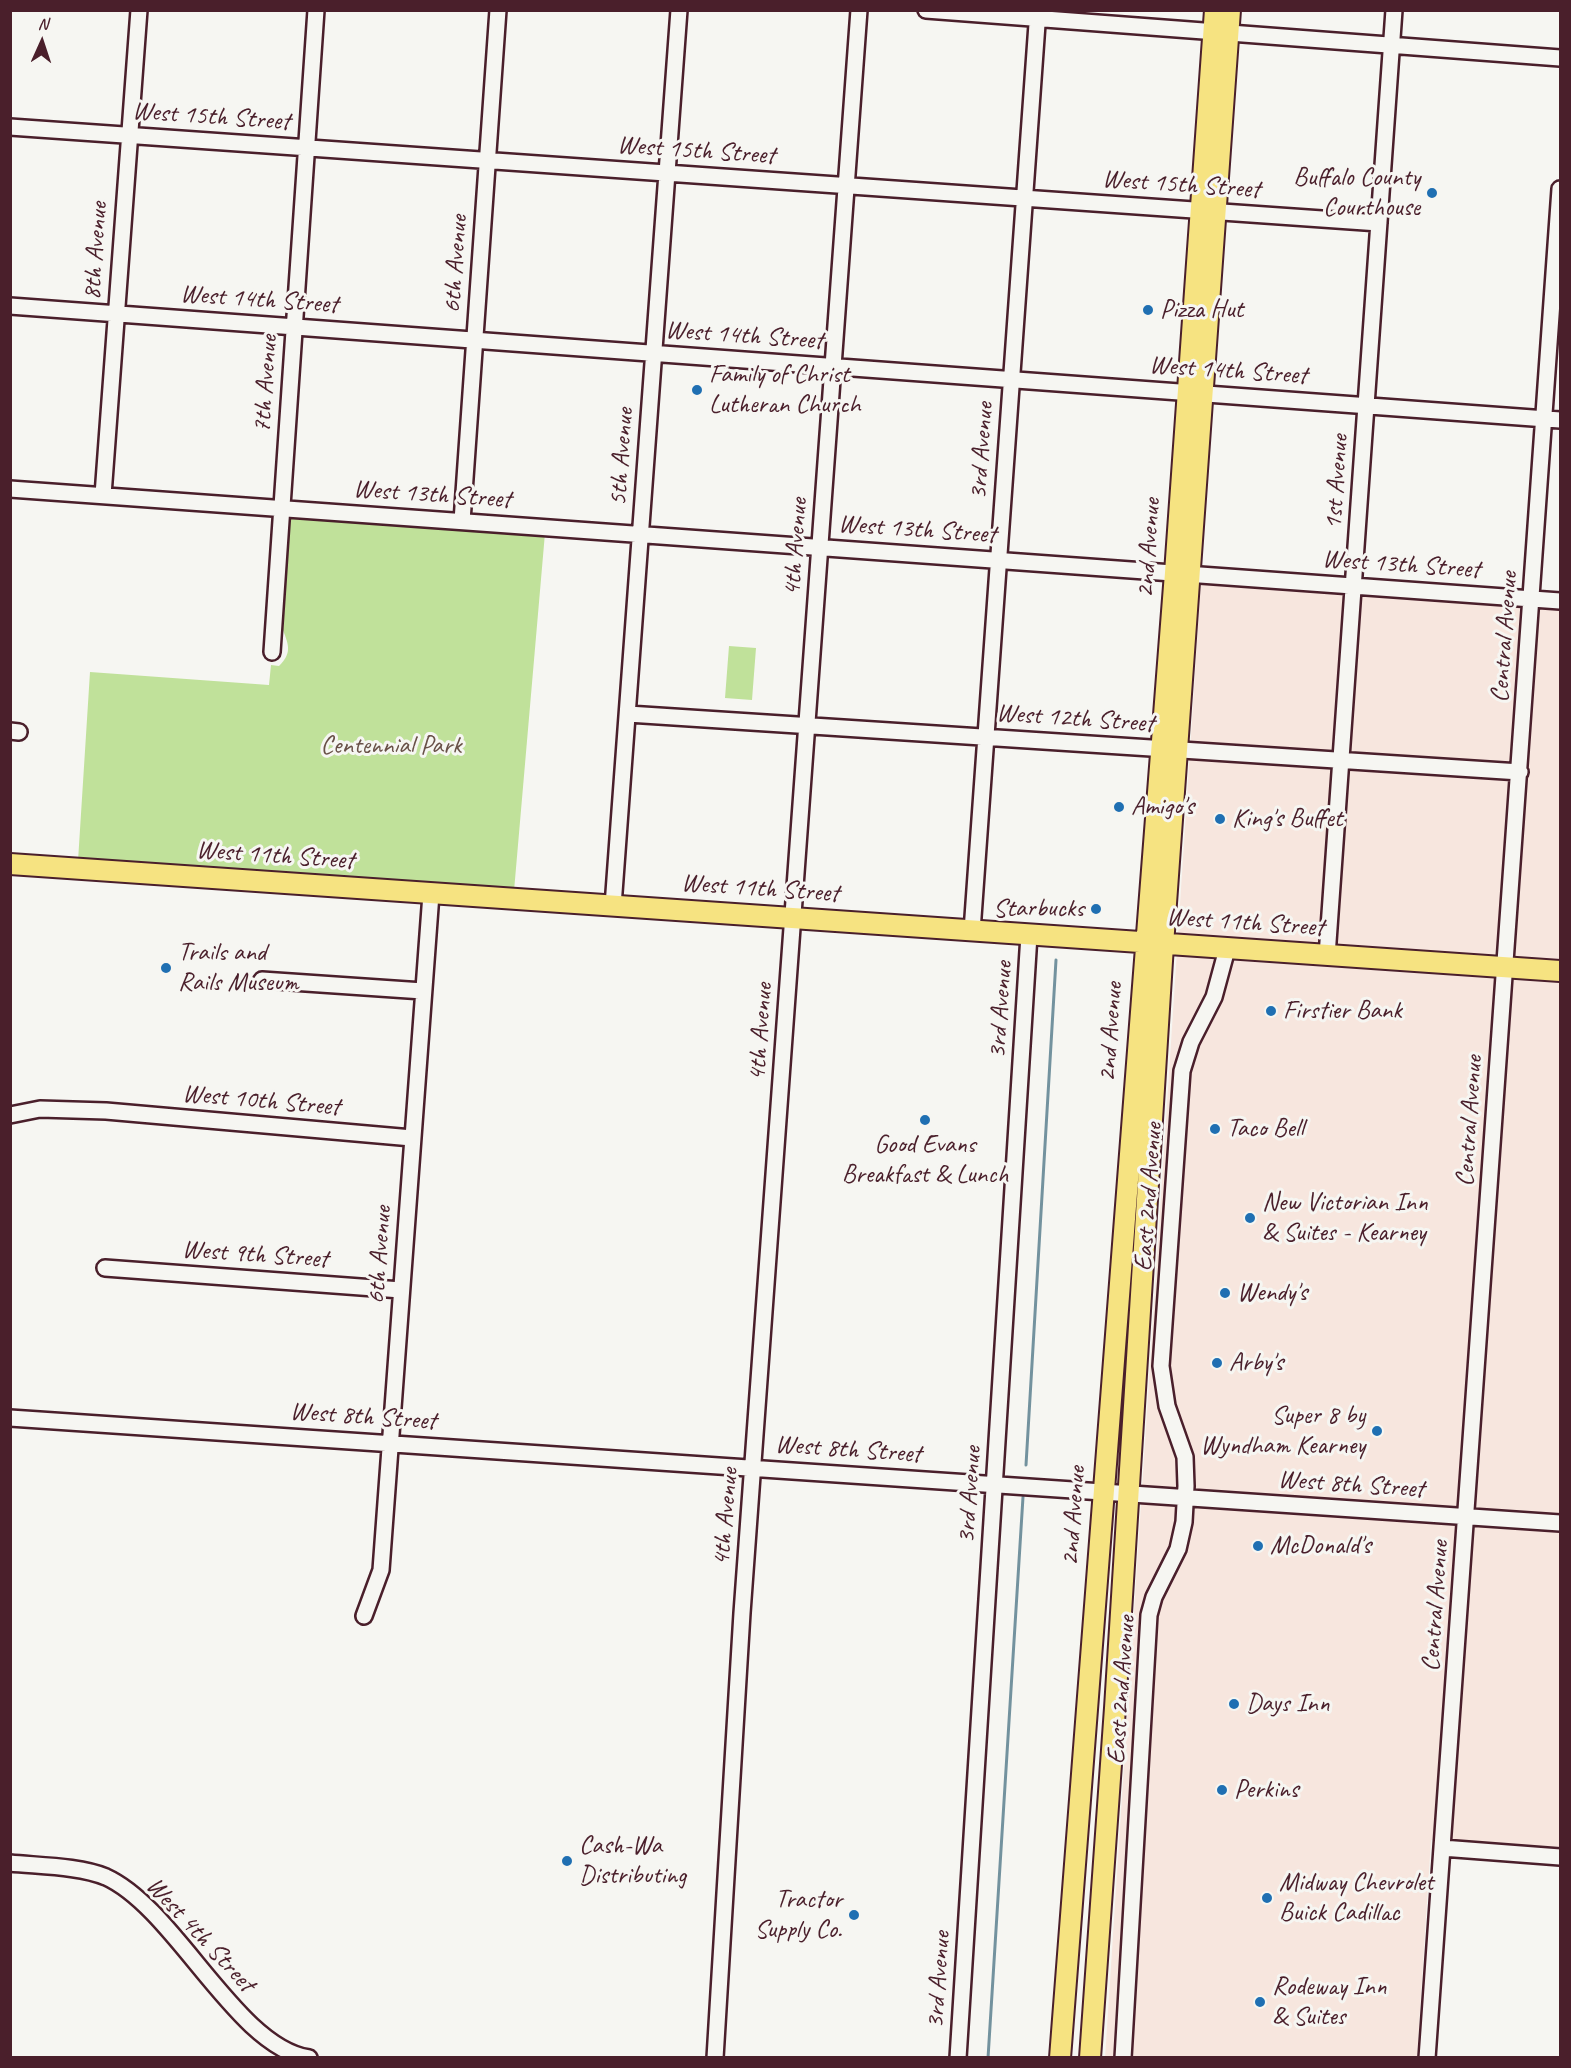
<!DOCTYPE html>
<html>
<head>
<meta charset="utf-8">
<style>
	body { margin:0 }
	#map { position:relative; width:1571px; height:2068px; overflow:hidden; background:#f6f6f2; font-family:Caveat,sans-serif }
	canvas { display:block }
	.frame { position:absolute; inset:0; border:12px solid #4a1f2b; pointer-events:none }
	.north { position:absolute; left:12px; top:12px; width:60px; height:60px; -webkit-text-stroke:4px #f6f6f2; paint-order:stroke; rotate:3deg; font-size:16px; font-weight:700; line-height:24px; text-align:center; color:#4a1f2b }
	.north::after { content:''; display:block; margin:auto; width:21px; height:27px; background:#4a1f2b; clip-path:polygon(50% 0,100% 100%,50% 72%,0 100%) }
</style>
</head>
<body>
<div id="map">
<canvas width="1571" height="2068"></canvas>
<div class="frame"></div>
<div class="north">N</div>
</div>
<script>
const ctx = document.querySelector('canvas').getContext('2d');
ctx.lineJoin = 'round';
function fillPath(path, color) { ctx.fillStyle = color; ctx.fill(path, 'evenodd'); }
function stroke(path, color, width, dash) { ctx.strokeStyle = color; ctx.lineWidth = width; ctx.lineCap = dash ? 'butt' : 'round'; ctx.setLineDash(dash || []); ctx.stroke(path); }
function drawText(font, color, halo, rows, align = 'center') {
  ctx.font = font + ' Caveat,sans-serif'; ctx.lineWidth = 6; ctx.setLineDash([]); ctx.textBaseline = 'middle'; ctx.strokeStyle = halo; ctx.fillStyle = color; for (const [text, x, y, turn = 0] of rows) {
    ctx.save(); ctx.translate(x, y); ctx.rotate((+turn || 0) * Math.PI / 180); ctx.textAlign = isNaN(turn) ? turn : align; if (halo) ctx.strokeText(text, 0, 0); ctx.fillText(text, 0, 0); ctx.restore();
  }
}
fillPath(new Path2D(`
	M1201,581L1560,607V1848L1431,1840L1417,2057L1105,2058Z`), '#f7e6de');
fillPath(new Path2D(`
	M290,516L545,533L514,891L78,861L90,672L269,685L271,665L279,666C292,653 289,646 283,630Z
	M729,646L756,648L752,700L725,698Z`), '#c0e19a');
stroke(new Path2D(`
	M1026,1465L1056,960
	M988,2058L1023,1497`), '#73929e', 3);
const minor = new Path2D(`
	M926,10L1560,58
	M10,127L1379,223
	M10,306L1560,420
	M10,489L1560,601
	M103,495L139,10
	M462,521L498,10
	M272,652L316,10
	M628,714L1520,772
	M10,731L19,732
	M613,906L679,10
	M972,931L1038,10
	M1327,956L1394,10
	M262,980L423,991
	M10,1115L40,1109L106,1111L412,1138
	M105,1268L401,1290
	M10,1418L1560,1523
	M364,1616L381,1570L431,894
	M1442,1848L1560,1857
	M10,1863C39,1866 80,1866 106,1877C176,1909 236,2047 309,2058
	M715,2058L742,1613L859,10
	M958,2058L1029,935
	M1123,2058L1149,1615L1154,1597L1178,1549L1184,1522L1186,1486L1185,1457L1167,1406L1161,1366L1182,1071L1191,1042L1214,997L1227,949
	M1427,2058L1560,189`);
const major = new Path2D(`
	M10,864L1560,971
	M1060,2058L1175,573L1215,10
	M1090,2058L1115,1708L1163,945L1230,10`);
stroke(minor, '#4a1f2b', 20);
stroke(major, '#4a1f2b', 24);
stroke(minor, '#f6f6f2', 15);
stroke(major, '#f6e381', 20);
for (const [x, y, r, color] of [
	[1432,193,6,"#1f6fb2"],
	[1148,310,6,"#1f6fb2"],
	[697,390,6,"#1f6fb2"],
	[1119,807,6,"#1f6fb2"],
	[1220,819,6,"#1f6fb2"],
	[1096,909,6,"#1f6fb2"],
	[166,968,6,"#1f6fb2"],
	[1271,1011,6,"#1f6fb2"],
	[925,1120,6,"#1f6fb2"],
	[1215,1129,6,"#1f6fb2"],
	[1250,1218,6,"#1f6fb2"],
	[1225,1293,6,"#1f6fb2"],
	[1217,1363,6,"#1f6fb2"],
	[1377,1431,6,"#1f6fb2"],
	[1258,1546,6,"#1f6fb2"],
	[1234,1704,6,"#1f6fb2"],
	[1222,1790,6,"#1f6fb2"],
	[567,1861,6,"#1f6fb2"],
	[1267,1898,6,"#1f6fb2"],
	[854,1915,6,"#1f6fb2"],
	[1260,2002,6,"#1f6fb2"]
]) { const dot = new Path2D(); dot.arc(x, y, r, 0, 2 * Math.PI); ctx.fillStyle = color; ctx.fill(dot); stroke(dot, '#f6f6f2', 2); }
drawText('26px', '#4a1f2b', '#f6f6f2', [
	["West 15th Street",211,117,4],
	["West 15th Street",696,151,4],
	["West 15th Street",1181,185,4],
	["8th Avenue",96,251,-86],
	["6th Avenue",456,264,-86],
	["West 14th Street",259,300,4],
	["West 14th Street",744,336,4],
	["West 14th Street",1228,371,4],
	["7th Avenue",266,384,-86],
	["3rd Avenue",982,451,-86],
	["5th Avenue",622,457,-86],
	["1st Avenue",1337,482,-86],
	["West 13th Street",432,495,4],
	["West 13th Street",917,530,4],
	["4th Avenue",796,547,-86],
	["2nd Avenue",1149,548,-86],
	["West 13th Street",1401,565,4],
	["Central Avenue",1505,637,-86],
	["West 12th Street",1075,719,4],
	["West 11th Street",275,856,4],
	["West 11th Street",760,889,4],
	["West 11th Street",1245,923,4],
	["3rd Avenue",1001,1010,-86],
	["4th Avenue",761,1032,-86],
	["2nd Avenue",1111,1032,-86],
	["West 10th Street",261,1101,5],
	["Central Avenue",1470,1121,-86],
	["East 2nd Avenue",1149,1197,-86],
	["West 9th Street",255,1255,4],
	["6th Avenue",380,1255,-86],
	["West 8th Street",363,1417,4],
	["West 8th Street",848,1450,4],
	["West 8th Street",1351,1485,4],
	["3rd Avenue",970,1495,-86],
	["2nd Avenue",1074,1516,-86],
	["4th Avenue",726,1517,-85],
	["Central Avenue",1436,1606,-86],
	["East 2nd Avenue",1122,1690,-86],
	["West 4th Street",200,1935,47],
	["3rd Avenue",939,1980,-86]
]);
drawText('26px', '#4a1f2b', '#f6f6f2', [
	["Buffalo County",1420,178,"right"],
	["Courthouse",1420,208,"right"],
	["Pizza Hut",1160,310],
	["Family of Christ",709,375],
	["Lutheran Church",709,405],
	["Amigo's",1131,807],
	["King's Buffet",1232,819],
	["Starbucks",1084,909,"right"],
	["Trails and",178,953],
	["Rails Museum",178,983],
	["Firstier Bank",1283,1011],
	["Taco Bell",1227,1129],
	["Good Evans",925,1145,"center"],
	["Breakfast & Lunch",925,1175,"center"],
	["New Victorian Inn",1262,1203],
	["& Suites - Kearney",1262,1233],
	["Wendy's",1237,1293],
	["Arby's",1229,1363],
	["Super 8 by",1365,1416,"right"],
	["Wyndham Kearney",1365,1446,"right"],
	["McDonald's",1270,1546],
	["Days Inn",1246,1704],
	["Perkins",1234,1790],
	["Cash-Wa",579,1846],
	["Distributing",579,1876],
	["Midway Chevrolet",1279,1883],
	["Buick Cadillac",1279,1913],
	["Tractor",842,1900,"right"],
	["Supply Co.",842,1930,"right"],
	["Rodeway Inn",1272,1987],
	["& Suites",1272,2017]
], 'left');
drawText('26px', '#685047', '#f6f6f2', [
	["Centennial Park",391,746]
]);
</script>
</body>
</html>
